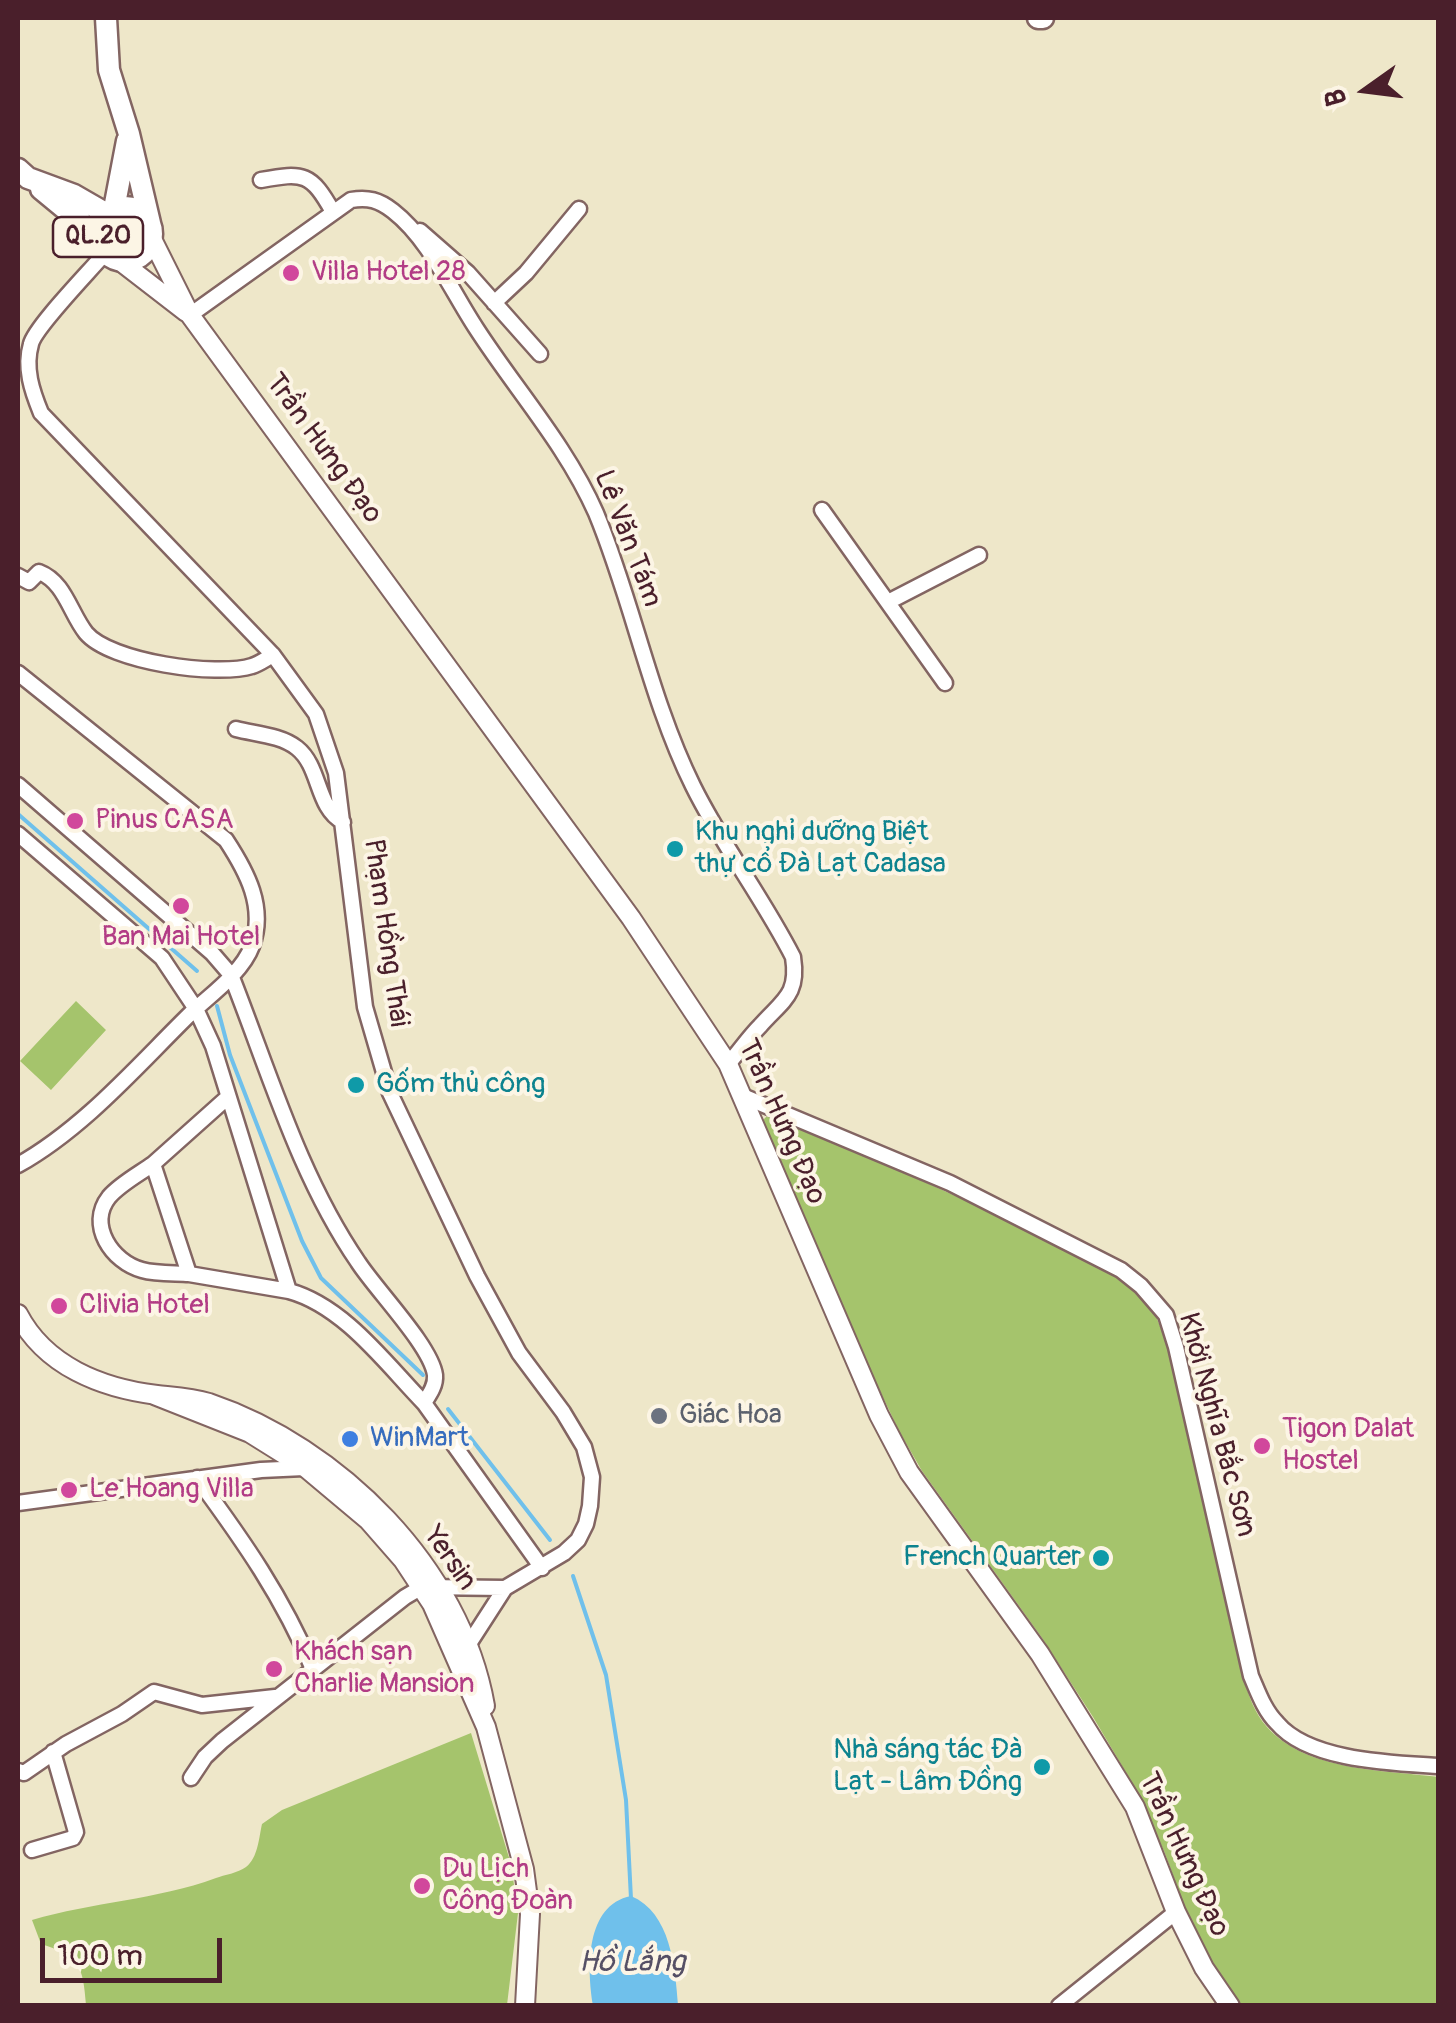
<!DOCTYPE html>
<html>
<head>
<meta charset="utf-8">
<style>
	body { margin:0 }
	#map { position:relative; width:1456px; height:2023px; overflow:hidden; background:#eee7c9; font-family:Pangolin,sans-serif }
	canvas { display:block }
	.frame { position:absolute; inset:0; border:20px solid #4a1f2b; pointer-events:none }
	.north { position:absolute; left:1316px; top:40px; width:100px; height:100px; -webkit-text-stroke:8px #fcf5e5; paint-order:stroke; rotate:256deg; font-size:28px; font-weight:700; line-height:40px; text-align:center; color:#4a1f2b }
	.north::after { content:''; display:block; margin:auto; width:35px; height:45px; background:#4a1f2b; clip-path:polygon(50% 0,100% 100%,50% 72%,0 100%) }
	.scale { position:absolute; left:40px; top:1938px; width:182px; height:45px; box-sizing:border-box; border:5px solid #4a1f2b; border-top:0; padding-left:12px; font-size:30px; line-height:35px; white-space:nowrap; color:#4a1f2b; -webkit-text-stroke:8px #fcf5e5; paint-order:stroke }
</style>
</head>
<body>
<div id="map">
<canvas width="1456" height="2023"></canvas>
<div class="frame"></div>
<div class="north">B</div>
<div class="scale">100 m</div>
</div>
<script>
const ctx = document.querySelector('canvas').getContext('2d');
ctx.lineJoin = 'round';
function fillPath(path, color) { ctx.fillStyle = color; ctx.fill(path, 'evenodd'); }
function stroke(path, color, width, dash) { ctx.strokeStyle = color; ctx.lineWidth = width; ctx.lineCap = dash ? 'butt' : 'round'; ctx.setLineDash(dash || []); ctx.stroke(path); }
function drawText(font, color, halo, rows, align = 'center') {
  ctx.font = font + ' Pangolin,sans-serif'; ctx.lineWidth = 8; ctx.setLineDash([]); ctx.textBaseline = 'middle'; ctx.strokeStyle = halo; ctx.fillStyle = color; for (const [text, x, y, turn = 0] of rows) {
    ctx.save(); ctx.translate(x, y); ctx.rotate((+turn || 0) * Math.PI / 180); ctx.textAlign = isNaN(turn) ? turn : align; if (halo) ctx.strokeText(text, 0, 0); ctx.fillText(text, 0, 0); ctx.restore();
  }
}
fillPath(new Path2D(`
	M109 232a15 15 0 1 1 30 0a15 15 0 1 1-30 0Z
	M76,1001L106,1030L51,1090L20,1061Z
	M771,1112L995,1214L1107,1271L1137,1290L1156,1316L1168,1347L1243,1678C1249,1695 1254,1713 1267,1727C1306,1771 1384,1770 1438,1777V2005H1241L1212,1961L1184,1905L1164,1851L1134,1786L1093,1717L1042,1638L922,1471L899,1431L841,1309L762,1121Z
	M471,1733L511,1864L518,1913L507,2005H86C83,1966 80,1956 41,1944L32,1920C93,1902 156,1900 216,1878C224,1875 238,1873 246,1867C258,1858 259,1837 262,1824L282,1810Z`), '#a5c46c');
fillPath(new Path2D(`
	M631,1896C671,1913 675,1967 678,2005H593C587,1969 585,1905 631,1896Z`), '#6fc0eb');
stroke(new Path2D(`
	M18,814L197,971
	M217,1006L230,1055L302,1241L321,1278L423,1375
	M448,1409L550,1540
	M573,1576L606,1675L626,1800L631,1899`), '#6fc0eb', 4);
const minor = new Path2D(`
	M261,180C304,172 311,173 333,212
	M420,231L468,273L540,354
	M106,252C91,270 35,327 31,344C24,368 32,391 41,413L273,655L316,714L336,773L365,1007L390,1093L477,1276L519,1353L563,1412L584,1447L592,1477L590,1506L586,1524L578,1540L564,1553L505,1588L422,1587L405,1597L222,1741L205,1757L191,1778
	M494,303L526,273L579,209
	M190,315L351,200C368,197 379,200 393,211C429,239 451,290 476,328C516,390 566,445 596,513C633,602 650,699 693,786C722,845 763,898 793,957C799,995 783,1000 760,1026C748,1038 739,1052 728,1064
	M822,510L945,683
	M18,576L29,582L39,572C65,582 70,613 86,633C110,662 217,677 252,666C259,664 267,658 273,655
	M888,602L979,555
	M18,673L226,840C247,872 266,907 252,946C242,973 210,995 190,1014C137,1066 84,1128 18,1165
	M236,729C255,734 281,735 297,748C321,767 316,808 343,822
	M18,785L212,953L231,975C269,1071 299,1176 358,1262C376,1290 431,1346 435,1375C436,1386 429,1395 424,1403L542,1568
	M18,834L162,958L196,1009L213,1046L289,1291C344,1306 386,1364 424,1403
	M228,1097L153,1164L189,1274L289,1291
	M745,1097L950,1183L1121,1270L1141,1286L1166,1315L1176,1347L1251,1676C1258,1692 1264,1710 1277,1723C1309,1761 1392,1763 1438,1766
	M153,1164C139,1174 120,1184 109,1197C87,1225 112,1262 142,1270C156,1274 174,1273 189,1274
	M197,1478C244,1542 282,1596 313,1669
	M18,1503L261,1470L304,1468
	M465,1650L505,1588
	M18,1771L24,1773L66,1744L122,1714L154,1692L202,1705L275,1697
	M32,1850L73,1838L76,1832L53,1752
	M1059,2006L1176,1912`);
const major = new Path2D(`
	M152,239L190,315L631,918L728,1064L879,1415L909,1472L1040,1654L1135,1807L1176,1912L1204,1968L1230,2006
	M120,261L186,312
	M18,1314C45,1366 101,1388 157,1395C175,1397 192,1398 209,1403C339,1447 461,1568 485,1706
	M154,1395L250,1433L306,1468L368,1520L403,1560L432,1604L486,1727L524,1869L530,1914L525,2006`);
const highway = new Path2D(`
	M106,18L109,70L129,134L150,223
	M1038,18H1043
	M18,169L28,178L74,195L107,214
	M41,189L98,236
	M98 234a27 27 0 1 1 54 0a27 27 0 1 1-54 0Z
	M114,209L127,141`);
stroke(minor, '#836562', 19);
stroke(major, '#836562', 22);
stroke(highway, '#836562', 25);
stroke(minor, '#fff', 14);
stroke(major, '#fff', 18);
stroke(highway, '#fff', 20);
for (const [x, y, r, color] of [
	[291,273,10,"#d1479c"],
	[75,821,10,"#d1479c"],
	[675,849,10,"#0f9aa8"],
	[181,906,10,"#d1479c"],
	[356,1085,10,"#0f9aa8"],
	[59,1306,10,"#d1479c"],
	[659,1416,10,"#6b7280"],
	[350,1439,10,"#3f7fe0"],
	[1262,1446,10,"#d1479c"],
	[69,1490,10,"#d1479c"],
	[1101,1558,10,"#0f9aa8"],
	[274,1669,10,"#d1479c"],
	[1042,1767,10,"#0f9aa8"],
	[422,1886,10,"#d1479c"]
]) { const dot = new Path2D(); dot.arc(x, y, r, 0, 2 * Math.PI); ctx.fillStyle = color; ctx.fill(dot); stroke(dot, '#fcf5e5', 4); }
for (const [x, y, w] of [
	[98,237,90]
]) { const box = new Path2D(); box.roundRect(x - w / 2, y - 20, w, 40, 8); ctx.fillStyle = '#fcf5e5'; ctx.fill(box); stroke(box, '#4a1f2b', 2.5); }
drawText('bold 25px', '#4a1f2b', null, [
	["QL.20",98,237]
]);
drawText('28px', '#b23c85', '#fcf5e5', [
	["Villa Hotel 28",311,273],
	["Pinus CASA",95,821],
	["Ban Mai Hotel",181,938,"center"],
	["Clivia Hotel",79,1306],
	["Tigon Dalat",1282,1430],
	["Hostel",1282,1462],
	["Le Hoang Villa",89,1490],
	["Khách sạn",294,1653],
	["Charlie Mansion",294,1685],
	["Du Lịch",442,1870],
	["Công Đoàn",442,1902]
], 'left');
drawText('28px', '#4a1f2b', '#fcf5e5', [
	["Trần Hưng Đạo",323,449,54],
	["Lê Văn Tám",627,539,69],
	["Phạm Hồng Thái",385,933,82],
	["Trần Hưng Đạo",781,1122,66],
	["Khởi Nghĩa Bắc Sơn",1216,1425,75],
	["Yersin",449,1559,55],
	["Trần Hưng Đạo",1183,1855,65]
]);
drawText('28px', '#0d838f', '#fcf5e5', [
	["Khu nghỉ dưỡng Biệt",695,833],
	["thự cổ Đà Lạt Cadasa",695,865],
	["Gốm thủ công",376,1085],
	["French Quarter",1081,1558,"right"],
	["Nhà sáng tác Đà",1022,1751,"right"],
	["Lạt - Lâm Đồng",1022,1783,"right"]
], 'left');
drawText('28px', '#5b616d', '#fcf5e5', [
	["Giác Hoa",679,1416]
], 'left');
drawText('28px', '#366cbe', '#fcf5e5', [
	["WinMart",370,1439]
], 'left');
drawText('italic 30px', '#554f65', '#fcf5e5', [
	["Hồ Lắng",632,1963]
]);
</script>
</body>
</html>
